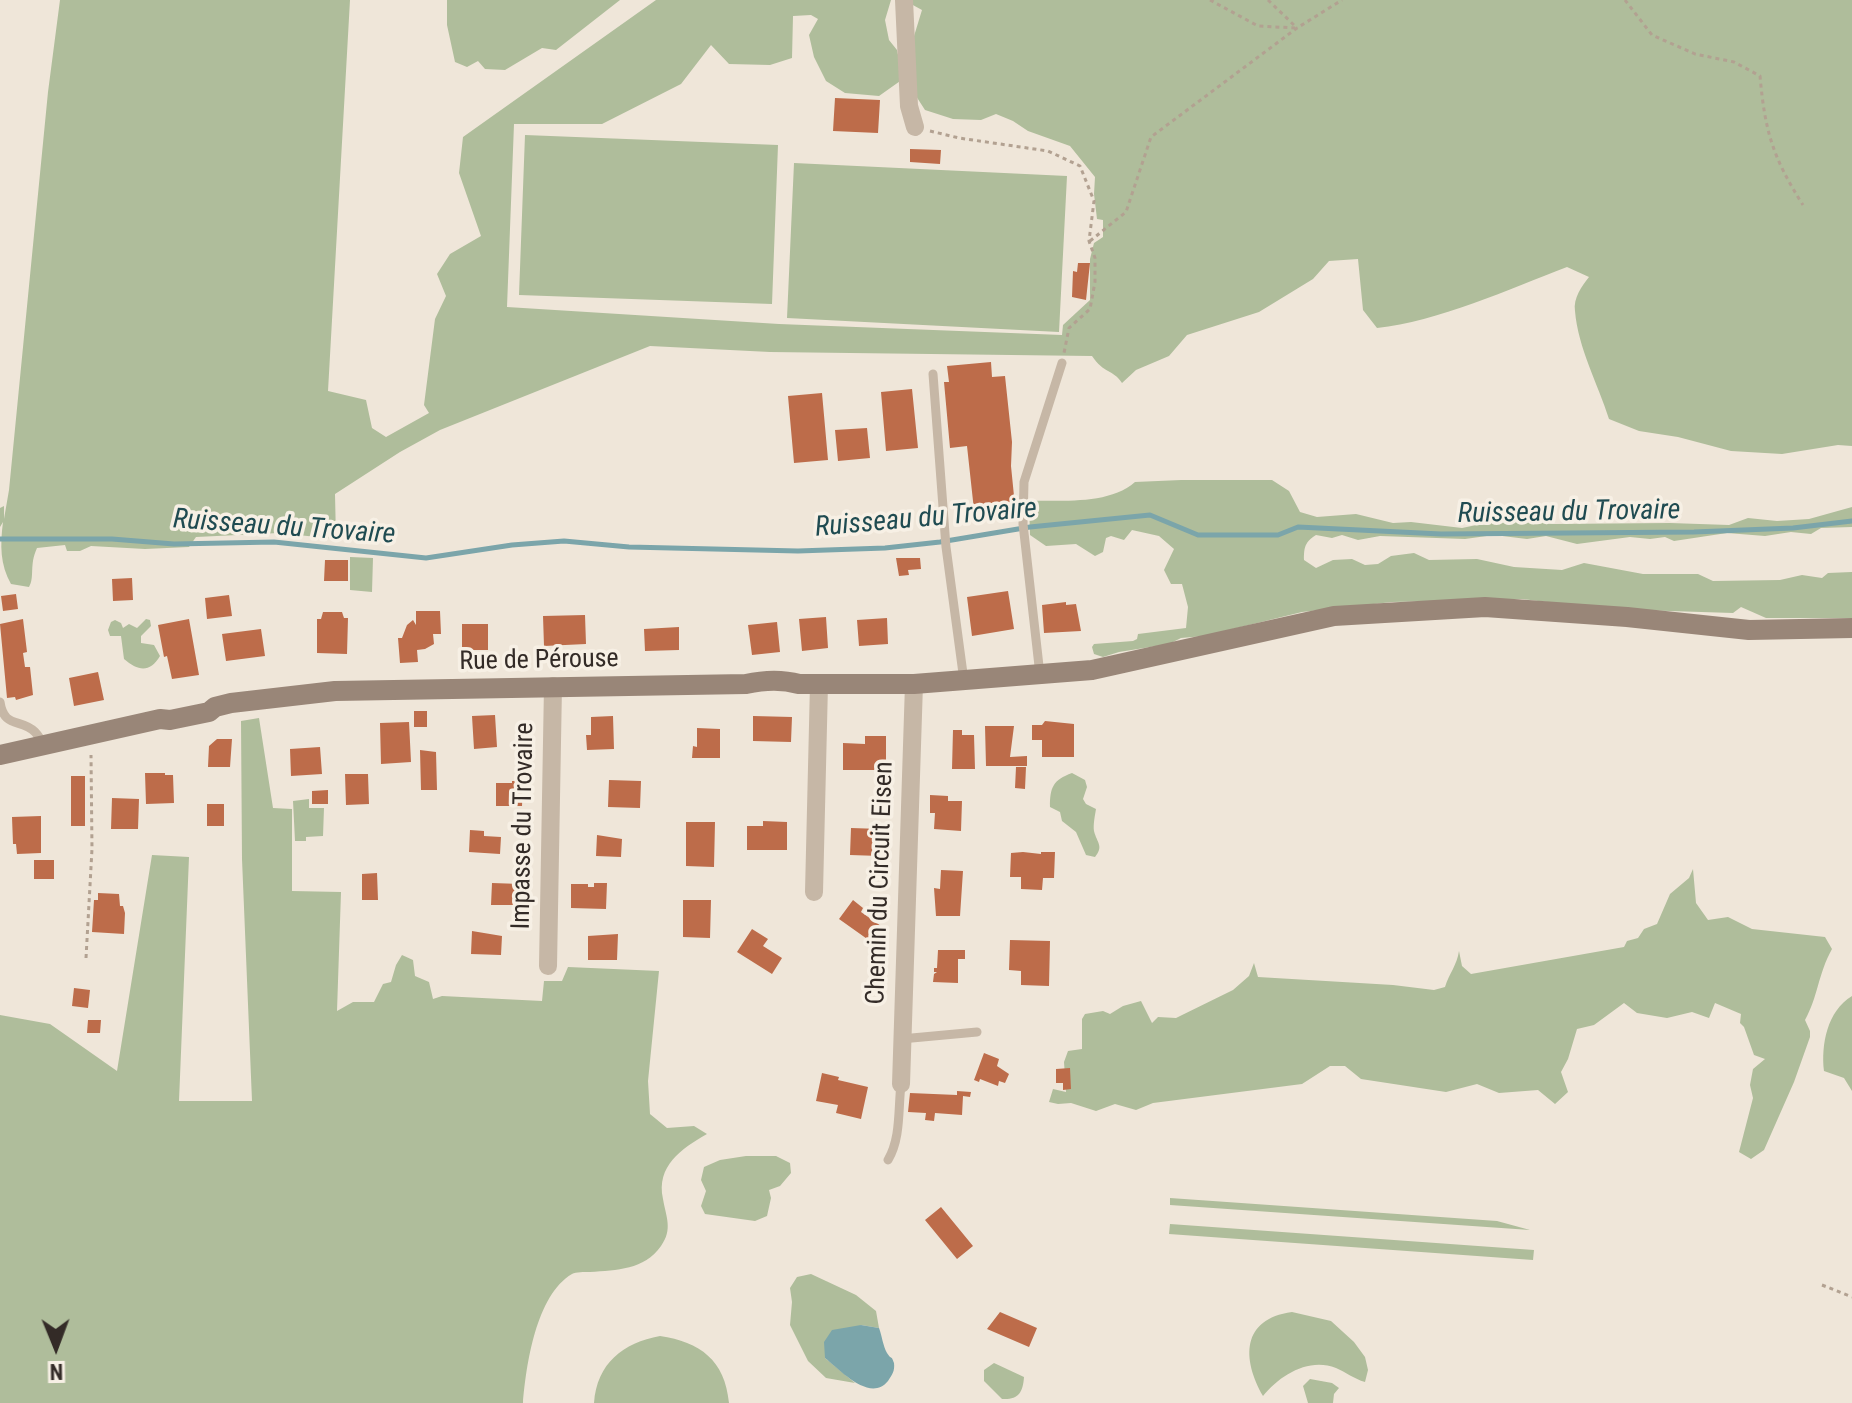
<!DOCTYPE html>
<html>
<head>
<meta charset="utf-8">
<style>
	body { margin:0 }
	#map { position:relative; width:1852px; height:1403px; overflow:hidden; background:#efe6d9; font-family:"Roboto Condensed",sans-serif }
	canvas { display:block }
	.north { position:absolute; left:16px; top:1307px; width:80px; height:80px; -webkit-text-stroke:6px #f7f0e5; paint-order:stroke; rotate:179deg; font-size:22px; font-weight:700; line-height:32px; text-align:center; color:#332b27 }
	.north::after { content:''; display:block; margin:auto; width:28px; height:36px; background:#332b27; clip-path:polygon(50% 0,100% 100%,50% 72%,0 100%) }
</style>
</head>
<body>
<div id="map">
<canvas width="1852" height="1403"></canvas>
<div class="north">N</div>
</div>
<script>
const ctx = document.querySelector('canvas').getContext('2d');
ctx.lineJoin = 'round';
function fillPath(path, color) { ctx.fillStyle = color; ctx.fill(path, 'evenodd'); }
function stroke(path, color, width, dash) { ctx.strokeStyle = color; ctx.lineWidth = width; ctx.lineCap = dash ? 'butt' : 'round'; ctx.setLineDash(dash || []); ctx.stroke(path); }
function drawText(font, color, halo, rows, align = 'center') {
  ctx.font = font + ' "Roboto Condensed",sans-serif'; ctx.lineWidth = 7; ctx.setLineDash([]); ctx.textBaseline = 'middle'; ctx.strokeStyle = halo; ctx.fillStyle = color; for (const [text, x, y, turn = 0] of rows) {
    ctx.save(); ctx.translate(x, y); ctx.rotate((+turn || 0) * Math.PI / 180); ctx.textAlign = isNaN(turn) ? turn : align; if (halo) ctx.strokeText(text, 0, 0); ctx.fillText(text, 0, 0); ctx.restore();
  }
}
fillPath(new Path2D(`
	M60,0H350L328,391L366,400L372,428L386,437L429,413L424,405L435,319L446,296L437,274L450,254L481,236L459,173L463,137L656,0H891L885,20L889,40L897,50L903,79L879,96L845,93L826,81L814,57L809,35L818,19L811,15L793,16L792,58L770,65L729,64L711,45L681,84L602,124H514L507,307L779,324L1062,335L1063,325L1090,300V259L1094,243L1103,237V220L1097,219L1094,194L1095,177L1070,146L1028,131L1013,121L996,114L981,120L953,119L925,110L916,96L911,46L922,10L911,4L910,0H1852V446L1838,445L1782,454L1731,451L1678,437L1639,431L1609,419C1598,384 1578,348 1575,311C1573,298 1582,286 1589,277L1567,267C1509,289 1437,322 1377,328L1363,310L1358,259L1329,261L1313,279L1259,312L1187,335L1169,356L1136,370L1122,383C1113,369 1104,374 1092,356L770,352L650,346L440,430L400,452L335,494L336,539L279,533L196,537L189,547L145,549L91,546L80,551H67L65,545L37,548C29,565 35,577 29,587L11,584C0,565 0,545 3,522L0,527V508L4,506V519L9,490L48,92Z
	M447,0H620L556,50L542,48L505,70L485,69L478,61L467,67L455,62L447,25Z
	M525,135L778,145L772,304L519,295Z
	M794,163L1067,176L1059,332L787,318Z
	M1181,480H1272L1289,491L1300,512L1317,517L1356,514L1393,523L1411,522L1462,528L1515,517L1554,524L1670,523L1729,525L1748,518L1777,521L1809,519L1852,507V527L1821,528L1811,534L1791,532L1765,536L1727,533L1674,541L1665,537L1650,539L1630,537L1577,544L1546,536L1527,539L1494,535L1465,539L1380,536L1358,540L1342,535L1332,538L1316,535C1305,542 1304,547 1304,560L1316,568L1333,560L1352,559L1365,565L1378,564L1391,556L1414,553L1429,560L1477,559L1514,567L1562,570L1584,563L1643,574H1698L1713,581L1780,580L1802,575L1822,578L1828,573L1852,572V618H1766L1741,607L1733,613L1606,609L1522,599L1392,602L1302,612L1204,636L1181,638L1169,644L1119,652L1103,657L1094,654L1092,647L1094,644L1133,641L1137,639L1138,634L1186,628L1188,607L1182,584H1171L1164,570L1174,549L1159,536L1132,530L1124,540L1111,536L1106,538L1103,552L1095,556L1076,544L1046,546L1030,535L1029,501C1062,500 1109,505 1135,482Z
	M350,557L373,558L372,592L350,590Z
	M146,619L150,620L151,626L141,636V643L154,645L160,656C150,673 138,671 124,659L121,636H110L108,630L111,622L115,620L121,623L123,628L129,624L137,628Z
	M259,718L273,808L292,809V891L341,892L337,1011L353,1002H374L383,984L391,982L396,965L402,955L413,960L415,976L429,982L433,999L442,996L542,1001L544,981H562L568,967L659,971L648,1081L650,1114L667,1128L694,1126L707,1134C681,1149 656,1166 663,1199C666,1217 673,1229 661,1246C644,1270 617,1270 590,1272C584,1272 576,1272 572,1274C536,1295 526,1366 523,1403H0V1015L50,1024L117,1071L152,855L189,857L179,1101H252L242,859L241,721Z
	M1072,773L1085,780L1087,787L1083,799L1086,804L1096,809C1095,815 1093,825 1094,831C1097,843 1104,846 1095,857L1086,855L1076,832L1062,821L1060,812L1050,807C1050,787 1053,780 1072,773Z
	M309,799V808H324L323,836L306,837V841H295L293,801Z
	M1693,869L1696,903L1708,920L1728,917L1752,929L1825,937L1832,949C1818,974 1818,997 1805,1020L1810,1031V1037L1794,1082L1764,1150L1751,1159L1739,1152L1753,1098L1750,1085L1753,1069L1765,1059L1754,1055L1744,1027L1740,1023L1741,1014L1715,1003L1709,1018L1692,1012L1667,1018L1637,1013L1624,1003L1594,1025L1577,1029L1568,1059L1561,1072L1568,1092L1555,1104L1538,1090L1499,1093L1477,1084L1446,1092L1361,1079L1345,1066H1330L1302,1084L1153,1103L1136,1110L1115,1104L1096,1111L1071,1103L1058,1104L1049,1102L1053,1089L1066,1092L1064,1062L1068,1051L1082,1049V1019L1085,1014L1103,1011L1110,1014L1123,1006L1141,1001L1152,1023L1158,1017L1176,1018L1233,990L1249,976L1254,963L1258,977L1393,985L1434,990L1445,987C1449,974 1457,965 1459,951L1462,966L1471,974L1624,947L1627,941L1638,938L1644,929L1657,924L1670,894L1689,878Z
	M1852,996V1091L1844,1078L1824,1071C1821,1045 1827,1011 1852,996Z
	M746,1156H776L790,1163L791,1173L780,1186L769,1190L771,1198L767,1216L755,1221L705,1214L701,1206L706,1191L701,1180L704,1167L720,1160Z
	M1170,1198L1497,1221L1530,1230L1170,1205Z
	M1170,1224L1534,1250L1533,1260L1169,1234Z
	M811,1274L856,1295L876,1311L879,1328L861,1325L825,1358L855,1383L826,1378L808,1361L790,1325L792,1302L790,1288L797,1277Z
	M1292,1312L1331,1321L1354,1342L1365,1357L1368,1370L1365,1382C1354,1379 1346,1372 1336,1368C1309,1357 1280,1375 1263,1396C1242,1359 1241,1319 1292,1312Z
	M660,1336C700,1342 725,1360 729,1403H594C597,1363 623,1343 660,1336Z
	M994,1363L1024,1377C1023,1393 1018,1400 1002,1399L984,1381V1370Z
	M1310,1379L1332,1383L1339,1388L1334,1394L1333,1403H1308L1303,1386Z`), '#afbd9b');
fillPath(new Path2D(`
	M861,1325L879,1328C882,1336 883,1346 887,1353C892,1361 891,1354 894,1363C895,1371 892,1375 888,1381C870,1403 840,1370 825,1358L824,1342L832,1330Z`), '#7ba5aa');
stroke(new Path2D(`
	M0,539H112L174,544L274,542L426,558L512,545L564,541L629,547L798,551L885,548L940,542L1030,527L1150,515L1198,535H1278L1298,527L1441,534L1694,532L1793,528L1852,521`), '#7ba5aa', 5);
fillPath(new Path2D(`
	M835,98L880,100L878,133L833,131Z
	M910,149L941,150L940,164L910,162Z
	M1078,263H1090L1086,300L1072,297L1073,271L1077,272Z
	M991,362L992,377L1005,376L1012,442L1011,466L1015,506L974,510L967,446L950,448L944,382H949L947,366Z
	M912,389L918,448L886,451L881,392Z
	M822,393L828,460L794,463L788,396Z
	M867,428L870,458L838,461L835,430Z
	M896,558H920L921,569L908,570L909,575L899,576Z
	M325,560H348V581H324Z
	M132,578L133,600L113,601L112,579Z
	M1008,591L1014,629L972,636L967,597Z
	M16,594L18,609L3,611L1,596Z
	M229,595L232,616L207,619L205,598Z
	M1066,602V605L1076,604L1081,631L1044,633L1042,605Z
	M416,611H440L441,634H433L434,644L425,649L417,650L418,662L400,663L398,638H402L407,625L413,620L416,625Z
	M323,612H342L344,618H348L347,654L317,653V619H321Z
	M585,615L586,644L544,646L543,616Z
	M826,617L828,648L802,651L799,619Z
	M887,618L888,644L859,646L857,620Z
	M23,619L27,652L23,653L25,667H30L33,695L16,700L15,697L7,698L0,624Z
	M189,619L199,675L172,679L167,656L164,657L158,625Z
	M777,622L780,652L752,655L748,625Z
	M462,624H488V650H462Z
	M679,627V650L645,651L644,629Z
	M261,629L265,656L226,661L222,634Z
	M98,672L104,700L74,706L69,678Z
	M414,711H427V727H414Z
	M495,715L497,747L474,749L472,716Z
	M613,716L614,749L587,750L586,735H591V717Z
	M753,716L792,717L791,742L753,741Z
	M1045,721L1074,724V757H1042V740H1032V725H1042Z
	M409,722L411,762L381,764L380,723Z
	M985,726H1014L1010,757L1027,756V766H986Z
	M697,728L720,729V758H692L693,746L697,747Z
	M953,730H962V735H974L975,769H952Z
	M865,736H886V770H843V743L865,744Z
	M217,739H232L230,767H208L209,746Z
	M320,747L322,774L291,776L290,749Z
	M420,750L436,752L437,790H421Z
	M1016,767H1026L1025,789L1015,788Z
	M145,773H165V775H173L174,803L146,804Z
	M345,774H368L369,804L346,805Z
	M71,776H85V826H71Z
	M609,780L641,781L640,808L608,807Z
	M512,781H523L522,806H496V783H512Z
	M328,790V804H312V791Z
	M930,795L948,796V801H962L961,831L934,829L935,813H930Z
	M112,798L139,799L138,829H111Z
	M207,804H224V826H207Z
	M41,816V853L17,854L16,844H13L12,817Z
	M763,821L787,822V850H747V826H763Z
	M686,822H715L714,867L686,866Z
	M851,828L881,829L880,856L850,855Z
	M470,830L484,831V836L501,837L500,854L469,852Z
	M597,835L622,839L621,857L596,856Z
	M1023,852L1041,854V852H1055L1054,878H1043L1042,890L1021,889V877H1010L1011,853Z
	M34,860H54V879H34Z
	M941,870L963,871L960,916H936L934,888L940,889Z
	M377,873L378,900H362V874Z
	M492,883L521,884L520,905H491Z
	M594,883H607L606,909L571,908V884H588V887H594Z
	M98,893L119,894L120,906H123L125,913L124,934L92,932L94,900H98Z
	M683,900H711L710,938L683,937Z
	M853,900L863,908L861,912L881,926L870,941L839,919Z
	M752,929L768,939L763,946L782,958L772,974L737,952Z
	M472,931L502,936L501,955L471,954Z
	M618,934L617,960H588V936Z
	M1010,940L1050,941L1049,986L1021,985V971L1009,970Z
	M938,950H965V959H958V983L933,982L934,974L937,972H934V968H937Z
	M74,988L90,990L88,1008L72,1006Z
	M88,1020H101L100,1033H87Z
	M984,1053L999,1059L997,1066L1009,1074L1005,1083L999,1081L998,1086L980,1079L979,1082L974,1080Z
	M1070,1068L1071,1089L1063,1090V1083H1056V1069Z
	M822,1073L839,1077L838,1080L868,1087L861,1119L836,1113L838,1105L816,1101Z
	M957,1091L971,1092L970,1097L963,1096L962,1115L935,1113L934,1121L925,1120L926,1113L908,1112L910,1093L957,1095Z
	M941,1207L973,1246L957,1259L925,1220Z
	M1000,1312L1037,1328L1029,1347L987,1329Z`), '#bd6c4a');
stroke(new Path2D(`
	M1210,0L1258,26L1295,28
	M1268,0L1297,28
	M1625,0L1652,35L1695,54L1734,62L1760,76C1765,132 1773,158 1803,205
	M930,131L959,138L1048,151L1080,166L1094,201L1089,241L1095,258V282L1090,309L1069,328L1064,353
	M1090,241L1126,212L1151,137L1297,28L1342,0
	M86,958L92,849L91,755
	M1822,1285L1852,1297`), '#b2a191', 3, [4, 4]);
stroke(new Path2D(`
	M933,374L946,547L964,681
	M1040,675L1023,524L1024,482L1062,363
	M0,702C4,729 21,718 35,732C38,735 40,739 43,743
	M901,1039L977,1032
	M888,1160C901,1138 898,1110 901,1084`), '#c6b7a6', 9);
stroke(new Path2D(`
	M904,0L909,106L915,127
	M814,892L819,684
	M548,966L553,686
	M901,1084L914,684`), '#c6b7a6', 18);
stroke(new Path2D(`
	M0,755L160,719L170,720L209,712L215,707L231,703L335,691L746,684C764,680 781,679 799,684H914L1092,670L1334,616L1485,607L1627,617L1749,630L1852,628`), '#998678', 20);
drawText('26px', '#332b27', '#f7f0e5', [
	["Rue de Pérouse",539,661,-1],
	["Impasse du Trovaire",524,826,-89],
	["Chemin du Circuit Eisen",881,883,-88]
]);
drawText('italic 28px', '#1f4b51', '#f7f0e5', [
	["Ruisseau du Trovaire",1569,513,-1],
	["Ruisseau du Trovaire",926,519,-5],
	["Ruisseau du Trovaire",284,528,4]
]);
</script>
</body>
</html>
